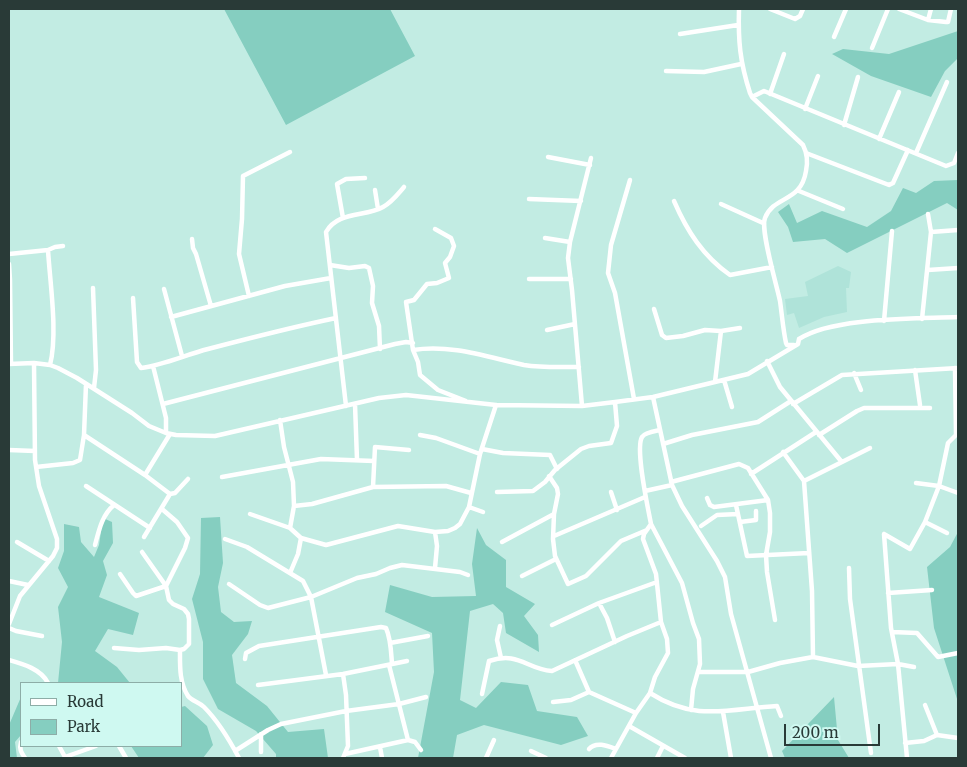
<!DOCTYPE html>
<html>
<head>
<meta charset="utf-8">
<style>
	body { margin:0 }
	#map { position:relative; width:967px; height:767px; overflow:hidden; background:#c2ece3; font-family:Merriweather,serif }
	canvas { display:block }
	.frame { position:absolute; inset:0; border:10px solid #293a37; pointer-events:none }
	.legend { position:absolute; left:20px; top:682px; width:162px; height:65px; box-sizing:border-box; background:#cff9f1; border:1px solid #8dada7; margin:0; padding:6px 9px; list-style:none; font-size:15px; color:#293a37 }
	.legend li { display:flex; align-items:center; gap:10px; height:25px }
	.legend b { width:25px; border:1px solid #8dada7 }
	.scale { position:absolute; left:784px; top:724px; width:96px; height:22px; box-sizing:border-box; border:2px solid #293a37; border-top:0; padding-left:6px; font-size:15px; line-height:18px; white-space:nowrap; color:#293a37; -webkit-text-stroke:4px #cff9f1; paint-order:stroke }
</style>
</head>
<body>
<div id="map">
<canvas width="967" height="767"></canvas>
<div class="frame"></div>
<ul class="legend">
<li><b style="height:6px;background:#fff"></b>Road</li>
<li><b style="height:14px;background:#85cec0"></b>Park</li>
</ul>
<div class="scale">200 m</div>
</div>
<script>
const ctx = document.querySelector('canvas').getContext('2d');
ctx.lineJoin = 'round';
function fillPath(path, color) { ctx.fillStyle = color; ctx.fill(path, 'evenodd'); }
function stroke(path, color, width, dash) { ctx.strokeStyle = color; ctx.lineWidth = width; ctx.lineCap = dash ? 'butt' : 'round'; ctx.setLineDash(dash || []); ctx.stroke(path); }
fillPath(new Path2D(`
	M838,266L851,272L849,288H846L847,312L824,317L799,328L794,313L787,315L785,299L808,296L805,282Z`), '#afe3d9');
fillPath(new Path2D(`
	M224,9H390L415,56L286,125Z
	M958,31V58L945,71L931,97L871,76L832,54L843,49L889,54Z
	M958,180V210L947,203L847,253L825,239L793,242L788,227L778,212L789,204L797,223L822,211L867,227L891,211L903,188L916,193L934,181Z
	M220,517L223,563L218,587L221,612L234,622L252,621L248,634L232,655L236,683L267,706L288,732L324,729L328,758H276V754L256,731L218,709L203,679V642L192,599L200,574L201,518Z
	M103,518L112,522L113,543L103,561L107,575L99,597L139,613L133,635L108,629L95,651L117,667L130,683H58L62,642L58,607L68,587L58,568L64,551V524L79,527L81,542L94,557L99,545Z
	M477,528L486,545L506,560V587L535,604L524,616L538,635L539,652L506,633L503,613L493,604L470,611L460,700L476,708L501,682L528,685L537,711L577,717L588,736L561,745L484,725L457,735L453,758H418L434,672L432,633L385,612L390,585L432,597L476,596L472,564Z
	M958,532V702L934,628L927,567L950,547Z
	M21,697V735L15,742L17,758H9V725Z
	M834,697L838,740L849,758H785L782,751Z
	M185,706L207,726L213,745L203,758H139L131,746H181V707Z`), '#85cec0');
stroke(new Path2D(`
	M739,9C738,41 740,62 750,93L752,97L803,145C807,153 808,162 806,171C801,203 774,195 765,218C760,230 777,286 780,301C782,315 783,329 786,343L787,345H794
	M770,9L795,19L800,16L803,9
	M899,9L928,20L946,22H948L951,9
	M928,20L931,9
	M680,34L738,25
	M834,37L846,9
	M872,48L888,9
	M666,71L704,72L741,64
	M770,94L784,54
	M752,97L764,91L946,166L954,163L958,153
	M805,109L818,76
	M844,125L858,77
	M879,139L899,92
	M806,153L889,185L893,183L908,150
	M916,153L947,82
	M548,157L590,165
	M630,180L611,245L608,273L615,293L634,399
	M375,190L378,209
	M799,191L843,209
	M529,199L581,201
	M674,201C687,231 703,256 730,275L772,267
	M721,204L763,223
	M343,218L337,184L346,179L365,178
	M435,229L451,238L454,246L450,257L445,263L449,278L437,283L427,284L414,300L406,302L413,350L418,362L420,375L438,390L466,401
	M931,232L958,230
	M545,238L570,242
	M192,239L193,248L196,254L211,306
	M48,250C50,283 58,334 50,365
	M9,254L48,250L55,247L63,246
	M9,264L10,280L11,364
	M330,265L349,268L365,266L369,268L373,286L372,303L379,326L380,349
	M928,270L958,268
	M529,279H571
	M93,288L96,370L94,388
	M164,289L182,356
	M249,296L239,254L242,219L243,176L290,152
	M133,298L137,362L141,368C163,365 185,355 208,349C250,338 293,327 336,318
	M654,309L662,335L666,338L683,336L705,330L721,331L740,328
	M171,317L285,286L331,278
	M922,319L931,232L928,214
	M884,321L892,231
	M547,330L575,324
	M413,350C451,344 487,357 524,365C542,368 560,367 579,367
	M767,361L780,387L841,461
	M9,364L34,363L50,365L58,368L77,378L132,413L149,426L166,433L176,435L215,436L379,398L406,395L496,405L582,406L615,402L653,397L748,374L798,344L799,339C833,317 916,319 958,317
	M153,366L166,418V433
	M915,370L920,405
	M854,373L861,390
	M724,380L732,407
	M715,382L721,331
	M653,397L672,485L682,506L717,561L725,577L731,614L771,758
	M163,404L395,344L406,342L413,343
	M355,404L357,460
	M793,404L842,375L958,368
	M346,406L326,232C338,211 365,217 383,207C392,202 397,195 404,187
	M582,406L572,290L568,258L570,242L591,158
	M280,420L284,447L293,482L294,506L290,528
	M84,435L145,475L170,494
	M420,435L436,438L480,454
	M819,435L857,411L864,408H930
	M663,444L692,435L758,422L791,401
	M482,449L503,453L550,455L557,469
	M9,450L35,451
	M783,452L804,481L812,591L813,657
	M36,467L73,463L80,460L84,435L86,384
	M751,474L816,432
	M145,475L170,434
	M549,476L557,488L558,494L554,514L553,539L555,556L568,584L586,576L621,541L647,530
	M222,477L321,459L374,461
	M804,481L870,448
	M671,482L739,464L748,468L768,500L770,513V532L766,555L767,572L775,620
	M916,483L939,486L958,493
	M86,486L150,528
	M373,487L375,447L409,450
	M645,491L672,485
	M497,492L533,491L545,482L555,470L581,449L589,446L611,443L617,426L615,402
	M611,492L617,510
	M707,498L710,505L714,507L768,500
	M736,505L747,556L809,553
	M294,506L312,504L373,487L446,486L471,493
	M469,507L483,512
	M250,514L290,528L301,538L326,545L398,526L435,532L448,531L455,528L460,524L469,507L480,454L496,405
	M740,522L756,520V511
	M925,522L947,533
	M651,524L682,583L693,623L699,639L700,664L693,689L691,710
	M701,526L717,515L738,514
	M884,534L891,628L898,664L907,758
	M884,534L910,549L925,522L939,486L948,443L956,435L955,368
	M554,536L645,497
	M144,537L170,494L175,493L188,479
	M225,539L247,547L303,581L311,597L326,675
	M17,542L49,561
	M502,542L554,514
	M95,545C99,530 102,515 114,505
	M435,568L437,546L435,532
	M849,568L850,599L871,753
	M290,573L298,554L301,538
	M120,574L133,593L136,596L166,586L185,548L188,538L177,522L162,509
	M522,576L556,559
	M9,581L28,585
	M229,584L260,605L268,608L311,597L357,578L376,574L390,568L402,565L460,572L468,575
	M888,593L932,590
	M599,603L607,618L615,642
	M9,624L20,596L53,556L57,548V539L39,486L35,460L34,363
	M552,625L599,603L657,582
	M500,626L497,640L501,658
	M9,628L16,631L42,636
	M892,632L917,633L938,657L958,653
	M390,643L428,636
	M114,648L139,650L166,648L180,650L184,649L189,644V619L188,614L184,609L173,604L169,600L166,586L142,552
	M180,650C180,665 179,682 188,696C192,701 199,702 204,707C219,722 229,739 239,758
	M245,659L246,653L259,646L381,627L386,628C391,639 391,652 392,664
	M9,660C23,664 41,669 48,683
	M575,660L589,692L636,713
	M698,672H748L780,663L813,657L858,666L898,664L914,667
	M343,674L346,695L348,746L343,758
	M258,685L343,674L407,661
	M650,693C695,722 728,709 777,706L781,716
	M482,694L489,661C519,651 526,669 552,671L627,636L661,622
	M553,702L571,700L589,692
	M925,705L937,735
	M723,712L731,758
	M629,726L685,758
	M408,740L415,742L421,750
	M21,742C19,749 21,752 25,758
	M905,743L924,741L937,735L958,738
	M59,746L65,757L96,746
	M119,746L126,758
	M380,747L382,758
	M589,749C596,741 608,746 616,749
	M235,751L268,730L281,724L346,711L399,704L426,697
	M531,751L546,758
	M261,752V734
	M345,754L408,740L389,665
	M486,758L494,740
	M611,758L636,713L650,693L655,677L668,653L667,639L661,622L656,574L643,539L644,534L651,524C648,508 635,449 642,437C645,432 655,431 660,430
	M657,758L663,746`), '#fff', 4.5);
</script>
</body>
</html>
